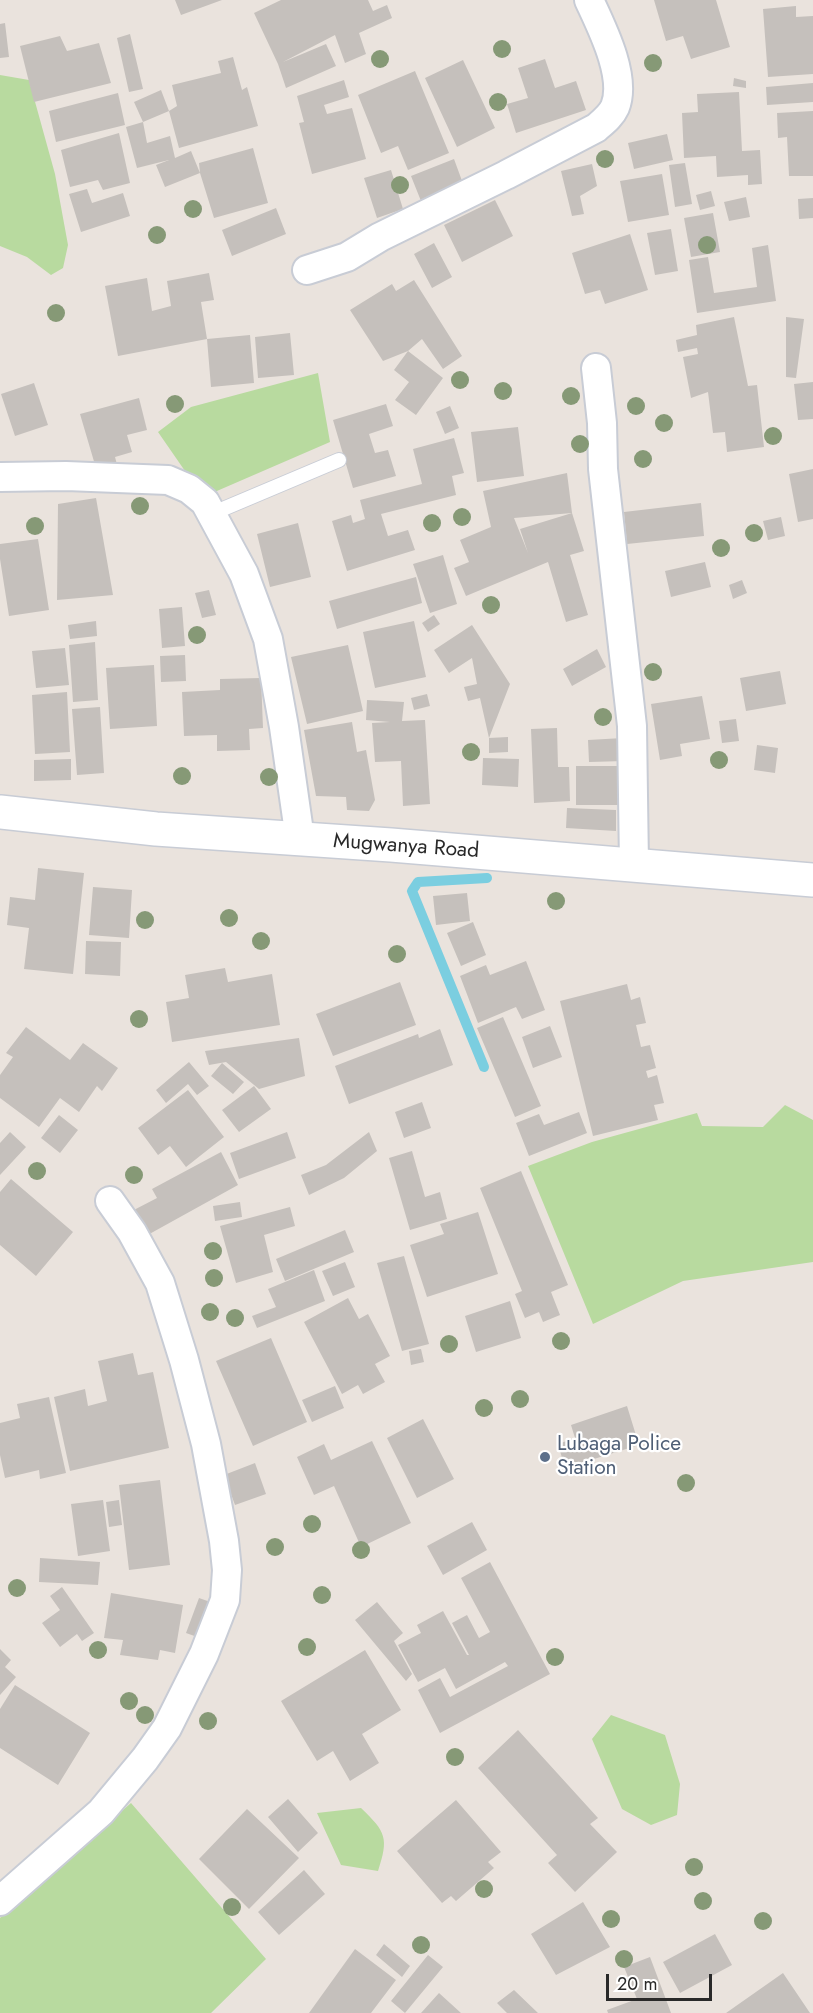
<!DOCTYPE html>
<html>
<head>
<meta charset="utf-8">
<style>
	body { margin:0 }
	#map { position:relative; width:813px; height:2013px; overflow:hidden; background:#eae3dd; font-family:Jost,sans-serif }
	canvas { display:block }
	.scale { position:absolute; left:606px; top:1974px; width:106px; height:27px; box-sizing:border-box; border:3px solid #292929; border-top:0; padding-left:8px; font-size:18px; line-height:21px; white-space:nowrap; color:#292929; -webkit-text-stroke:4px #fff; paint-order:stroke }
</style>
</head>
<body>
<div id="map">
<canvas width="813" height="2013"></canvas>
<div class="scale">20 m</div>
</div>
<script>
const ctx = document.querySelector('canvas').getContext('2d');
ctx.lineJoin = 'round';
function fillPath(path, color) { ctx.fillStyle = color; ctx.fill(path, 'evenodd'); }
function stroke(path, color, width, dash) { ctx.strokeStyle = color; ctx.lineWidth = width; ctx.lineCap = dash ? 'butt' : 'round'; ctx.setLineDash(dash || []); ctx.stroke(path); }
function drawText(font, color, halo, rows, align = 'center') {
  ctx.font = font + ' Jost,sans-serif'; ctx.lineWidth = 4.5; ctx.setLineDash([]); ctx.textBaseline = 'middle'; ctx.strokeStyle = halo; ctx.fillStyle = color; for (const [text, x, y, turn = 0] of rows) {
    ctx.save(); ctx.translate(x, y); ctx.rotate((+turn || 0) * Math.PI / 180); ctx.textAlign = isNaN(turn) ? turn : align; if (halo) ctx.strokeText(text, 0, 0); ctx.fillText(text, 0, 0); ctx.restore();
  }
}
fillPath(new Path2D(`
	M0,75L29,80L55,174L68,245L63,268L51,275L27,257L0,246Z
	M318,373L330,442L203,497L158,432L191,407Z
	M785,1105L813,1120V1262L683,1281L593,1324L528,1166L592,1142L697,1113L702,1126L763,1127Z
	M611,1715L665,1735L680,1784L677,1815L651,1825L622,1809L592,1739Z
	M131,1803L266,1959L211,2013H0V1918Z
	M361,1808C386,1832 389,1838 378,1871L341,1865L317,1813Z`), '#b8da9f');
stroke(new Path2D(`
	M484,1067L412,891L418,882L487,878`), '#7bcee0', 10);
fillPath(new Path2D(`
	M175,0H222L181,15Z
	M281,0H368L373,11L387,5L392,18L359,33L366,54L345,63L335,35L283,62L326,44L336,66L286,88L278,64L254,13Z
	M654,0H716L730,47L691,59L683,36L666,41Z
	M796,6V17L813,16V74L768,77L763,9Z
	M5,23L9,57L0,58V24Z
	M130,34L143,89L129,92L117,38Z
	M60,36L67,51L99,43L111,83L34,102L20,46Z
	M233,57L242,90L247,87L258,126L179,148L169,111L177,106L172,85L221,73L218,61Z
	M545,59L555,88L576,81L586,110L516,133L507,104L528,98L518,68Z
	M463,60L495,128L457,147L425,78Z
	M415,71L449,153L408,170L398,146L381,153L358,95Z
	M734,78L746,81V88L733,86Z
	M344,80L349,97L324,105L327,114L352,108L366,159L312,174L299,123L304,122L297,96Z
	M813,83V102L767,105L766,87Z
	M161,90L169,111L143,122L134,102Z
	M739,92L742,151L760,150L762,184L748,185V175L717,177L716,156L684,158L682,113L698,112L697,94Z
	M118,93L125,125L56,142L49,111Z
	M813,111V176H789L787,137L778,138L777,113Z
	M143,122L147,143L170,136L175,158L191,151L200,173L199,163L253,148L268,203L214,218L200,173L165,187L156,165L169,160L137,168L126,127Z
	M119,133L130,183L103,190L98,180L70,187L61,150Z
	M667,134L673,160L634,169L628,143Z
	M454,159L465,189L423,206L411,176Z
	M685,163L692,204L675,207L669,165Z
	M592,164L597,186L580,196L584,214L572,216L561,171Z
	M391,170L403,209L377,218L364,178Z
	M662,174L669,215L628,222L620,181Z
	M87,189L92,203L123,193L130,216L81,232L69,194Z
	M711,191L715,206L700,210L696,195Z
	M746,197L750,217L729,221L724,202Z
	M813,198V218L799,219L798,199Z
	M495,200L513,236L462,262L444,225Z
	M276,208L286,234L232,256L222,230Z
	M713,213L720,252L691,257L684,218Z
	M671,229L678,271L655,275L647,233Z
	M630,234L648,290L605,304L600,290L585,294L572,253Z
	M434,243L452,277L432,288L414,254Z
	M768,245L776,301L697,313L689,260L708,257L714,293L757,287L752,248Z
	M209,273L214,300L201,302L207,339L118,356L105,286L147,278L152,311L171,306L167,281Z
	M414,280L462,356L443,369L422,339L408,351L383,361L350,310L392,284L396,291Z
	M734,317L748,386L757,385L764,447L727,452L725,432L713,433L708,392L691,398L683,357L698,354L697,348L678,352L676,340L697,335L696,325Z
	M786,317L804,319L796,378L786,377Z
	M290,333L294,375L258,378L255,337Z
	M250,335L254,383L211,387L207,339Z
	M408,351L443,378L416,415L395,400L409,382L394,370Z
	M813,382V419L798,420L794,384Z
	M34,383L48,425L15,436L1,394Z
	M139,398L147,430L127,435L132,452L115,457L119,472L98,475L80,414Z
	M386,404L393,426L369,434L375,453L388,450L396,476L353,488L333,420Z
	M450,406L459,428L445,434L436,412Z
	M518,427L524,476L477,482L471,432Z
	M454,438L464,473L452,476L456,495L381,514L388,536L408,530L415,550L347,571L332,521L351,515L353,523L365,519L360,500L422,484L413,449Z
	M813,469V519L798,522L789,474Z
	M567,473L572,513L584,551L570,555L588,615L566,622L548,562L466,596L454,568L469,562L460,540L491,527L483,491ZM572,513L520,529L528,553L514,518Z
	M96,498L113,595L57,600L58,504Z
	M701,503L704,536L627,544L624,512Z
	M781,517L785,536L768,540L763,521Z
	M298,523L311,577L270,587L257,534Z
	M38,539L49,610L9,616L0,559V544Z
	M443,555L457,604L430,613L413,564Z
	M705,562L711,587L671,597L665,571Z
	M416,577L422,603L337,629L329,601Z
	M742,580L747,593L733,599L729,585Z
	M209,590L216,615L202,618L195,593Z
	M182,607L185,646L162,648L159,609Z
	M434,615L440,624L428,632L422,623Z
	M96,621L97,636L70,639L68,625Z
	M414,621L426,677L375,688L363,632Z
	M472,625L510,684L489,738L480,698L468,701L464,687L477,684L472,658L449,673L434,650Z
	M95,642L98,700L73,702L69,645Z
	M348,645L363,711L307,724L291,657Z
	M65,648L69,685L36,688L32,651Z
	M597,649L606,667L572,686L563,669Z
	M185,655L186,681L161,682L160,656Z
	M154,665L157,726L110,729L106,668Z
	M780,671L786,704L746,711L740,678Z
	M261,678L263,728L249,729L250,750L217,751V735L184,736L182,692L220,690V679Z
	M67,692L70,752L35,754L32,695Z
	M427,694L430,706L414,710L411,698Z
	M702,696L710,739L680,744L682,756L660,760L651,704Z
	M367,700L404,702L402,721L425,720L430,804L403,806L401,761L375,762L372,723L390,722L366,720Z
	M100,707L104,773L77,775L72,709Z
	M736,719L739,741L722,743L719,721Z
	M352,722L357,752L366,750L375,800L369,811L347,810L346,797L316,796L304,730Z
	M557,728L558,767H569L570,801L534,803L531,729Z
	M508,737V752L489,753V738Z
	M623,738L625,761L589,762L588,740Z
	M757,745L778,748L775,773L754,770Z
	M483,758L519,759L518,787L482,785Z
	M71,759V780L34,781V760Z
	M576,766H621V805H576Z
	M567,808L616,810V831L566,828Z
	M38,868L84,873L73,974L24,969L29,928L7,925L10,897L35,900Z
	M93,887L132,890L129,938L89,935Z
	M467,893L470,921L436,925L433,896Z
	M473,922L486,955L461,966L447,933Z
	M86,941L121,942L120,976L85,974Z
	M526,961L545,1010L522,1019L516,1007L478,1023L460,976L486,965L490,975Z
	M225,968L228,982L272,974L280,1025L172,1042L166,1002L189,998L185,975Z
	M400,982L416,1025L333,1056L316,1014Z
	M627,984L631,1000L640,997L646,1023L636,1025L641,1047L650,1045L656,1068L646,1071L648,1078L657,1075L664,1103L654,1105L658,1120L593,1136L560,1001Z
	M503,1017L541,1106L515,1117L477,1028Z
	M550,1026L562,1057L533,1068L522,1037Z
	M26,1027L70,1060L83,1043L118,1068L102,1091L97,1086L79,1112L60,1098L39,1127L0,1098V1075L13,1057L6,1053Z
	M440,1029L453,1065L349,1104L335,1066L418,1034L419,1038Z
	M299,1038L305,1076L259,1089L226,1062L209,1065L205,1051Z
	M189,1062L209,1086L197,1095L188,1084L166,1103L156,1090Z
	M222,1063L244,1082L233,1094L211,1076Z
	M254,1086L271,1109L239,1132L222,1110Z
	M188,1090L224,1137L186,1167L170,1146L158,1155L138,1128Z
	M422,1102L431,1128L404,1138L395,1112Z
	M579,1112L587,1133L529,1156L516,1123L539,1114L544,1125Z
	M59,1115L78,1130L60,1153L41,1138Z
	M10,1132L26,1147L0,1175V1143Z
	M287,1132L296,1158L239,1179L230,1153Z
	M369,1132L377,1151L344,1178L309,1195L301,1175L326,1165Z
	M412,1151L425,1197L440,1192L447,1219L410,1230L389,1158Z
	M221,1152L238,1185L144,1237L130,1212L157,1198L152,1189Z
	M521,1171L568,1285L551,1292L560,1315L543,1322L539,1312L525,1318L515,1294L522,1291L480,1188Z
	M11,1179L73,1232L36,1276L0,1245V1192Z
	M240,1202L242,1217L215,1221L213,1206Z
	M290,1207L295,1226L264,1235L273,1272L236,1283L220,1226Z
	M478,1212L498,1274L427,1297L410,1245L444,1234L440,1224Z
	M345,1230L354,1252L285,1281L276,1259Z
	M404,1256L429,1344L402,1351L377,1263Z
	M345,1262L355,1287L333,1296L322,1271Z
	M314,1270L325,1301L257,1328L252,1316L276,1307L268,1289Z
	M348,1298L359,1319L368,1314L390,1356L375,1364L385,1382L363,1394L358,1385L342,1394L304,1322Z
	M510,1301L521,1338L476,1352L465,1316Z
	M271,1338L307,1422L253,1446L216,1361Z
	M421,1349L424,1362L411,1365L409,1351Z
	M133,1353L138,1375L153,1372L169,1448L70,1471L54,1397L85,1389L88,1406L107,1401L98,1361Z
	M335,1386L344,1408L312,1422L302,1400Z
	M49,1397L66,1473L40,1479L39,1470L5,1478L0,1455V1423L20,1418L17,1404Z
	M627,1406L639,1445L565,1468L558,1444L575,1438L571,1425Z
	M423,1419L454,1479L417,1498L387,1438Z
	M372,1441L411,1523L361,1547L334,1486L314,1495L297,1457L324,1444L331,1460Z
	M255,1463L266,1494L235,1505L224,1475Z
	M160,1480L170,1565L129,1570L119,1485Z
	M103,1500L110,1551L78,1556L71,1504Z
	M119,1500L122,1525L109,1527L106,1502Z
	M472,1522L487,1550L443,1575L427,1546Z
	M40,1558L100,1562L98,1585L39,1582Z
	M490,1562L550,1674L440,1733L418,1690L440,1678L450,1697L508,1666L505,1662L456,1689L445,1668L418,1682L398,1645L421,1633L417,1625L443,1611L467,1655H469L452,1623L467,1615L479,1638L490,1632L461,1578Z
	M62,1587L94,1633L82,1641L77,1634L60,1647L42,1623L60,1610L50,1596Z
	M111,1593L183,1605L175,1653L160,1650L158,1660L120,1655L123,1640L104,1638Z
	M199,1598L216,1604L203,1639L186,1633Z
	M377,1602L403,1633L394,1641L412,1674L406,1681L355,1620Z
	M0,1649L11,1660L5,1667L16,1677L0,1695Z
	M365,1650L401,1710L362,1734L379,1763L350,1781L333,1751L317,1761L281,1701Z
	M15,1685L90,1733L58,1785L0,1748V1709Z
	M518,1730L598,1818L590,1824L617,1852L575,1892L548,1863L557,1855L478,1768Z
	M288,1799L318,1833L298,1852L268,1817Z
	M456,1800L501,1852L488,1862L494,1868L456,1901L451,1896L442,1903L397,1851Z
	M247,1809L299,1858L249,1909L199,1859Z
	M304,1870L325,1894L279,1935L258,1912Z
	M583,1902L610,1947L556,1975L531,1934Z
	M715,1934L732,1965L680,1993L663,1962Z
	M384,1944L410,1966L402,1977L376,1955Z
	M355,1949L396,1980L371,2013H309Z
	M428,1955L443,1967L405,2013L391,2001Z
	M650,1957L671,2013H608L607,2010L637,1999L624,1967Z
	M783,1973L810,2013H726Z
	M514,1990L538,2013H507L497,2003Z
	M439,1993L461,2013H421Z`), '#c5c0bc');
const service = new Path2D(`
	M211,514L339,460`);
const minor = new Path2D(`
	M307,270L347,257L380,237L506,175L596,128C603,122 611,116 615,107C627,77 602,28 589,0
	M596,368L602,423L603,469L632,726L634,865
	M0,477L66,476L168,480L189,489L205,502L244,574L268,639L284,727L300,839
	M0,1901L101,1812L145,1759L167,1728L204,1654L225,1600L227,1570L224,1541L206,1444L184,1360L160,1283L132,1232L110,1201`);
const tertiary = new Path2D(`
	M0,812L156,829L391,845L813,880`);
stroke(service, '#c8ccd5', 16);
stroke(minor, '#c8ccd5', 32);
stroke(tertiary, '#c8ccd5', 36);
stroke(service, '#fff', 14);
stroke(minor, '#fff', 28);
stroke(tertiary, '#fff', 33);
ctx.fillStyle = '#869976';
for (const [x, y] of [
	[502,49],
	[380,59],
	[653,63],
	[498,102],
	[605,159],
	[400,185],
	[193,209],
	[157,235],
	[707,245],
	[56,313],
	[460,380],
	[503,391],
	[571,396],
	[175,404],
	[636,406],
	[664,423],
	[773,436],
	[580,444],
	[643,459],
	[140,506],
	[462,517],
	[432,523],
	[35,526],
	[754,533],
	[721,548],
	[491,605],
	[197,635],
	[653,672],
	[603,717],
	[471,752],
	[719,760],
	[182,776],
	[269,777],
	[556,901],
	[229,918],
	[145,920],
	[261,941],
	[397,954],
	[139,1019],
	[37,1171],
	[134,1175],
	[213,1251],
	[214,1278],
	[210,1312],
	[235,1318],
	[561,1341],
	[449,1344],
	[520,1399],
	[484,1408],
	[686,1483],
	[312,1524],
	[275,1547],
	[361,1550],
	[17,1588],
	[322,1595],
	[307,1647],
	[98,1650],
	[555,1657],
	[129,1701],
	[145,1715],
	[208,1721],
	[455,1757],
	[694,1867],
	[484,1889],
	[703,1901],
	[232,1907],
	[611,1919],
	[763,1921],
	[421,1945],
	[624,1959]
]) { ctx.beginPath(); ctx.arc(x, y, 9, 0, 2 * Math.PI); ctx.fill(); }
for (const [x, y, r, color] of [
	[545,1457,6,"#5c6f8a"]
]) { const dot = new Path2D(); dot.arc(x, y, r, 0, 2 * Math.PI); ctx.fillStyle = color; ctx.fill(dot); stroke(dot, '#fff', 2); }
drawText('21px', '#292929', '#fff', [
	["Mugwanya Road",406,847,4]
]);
drawText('21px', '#4e5e75', '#fff', [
	["Lubaga Police",557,1445],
	["Station",557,1469]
], 'left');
</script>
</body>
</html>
